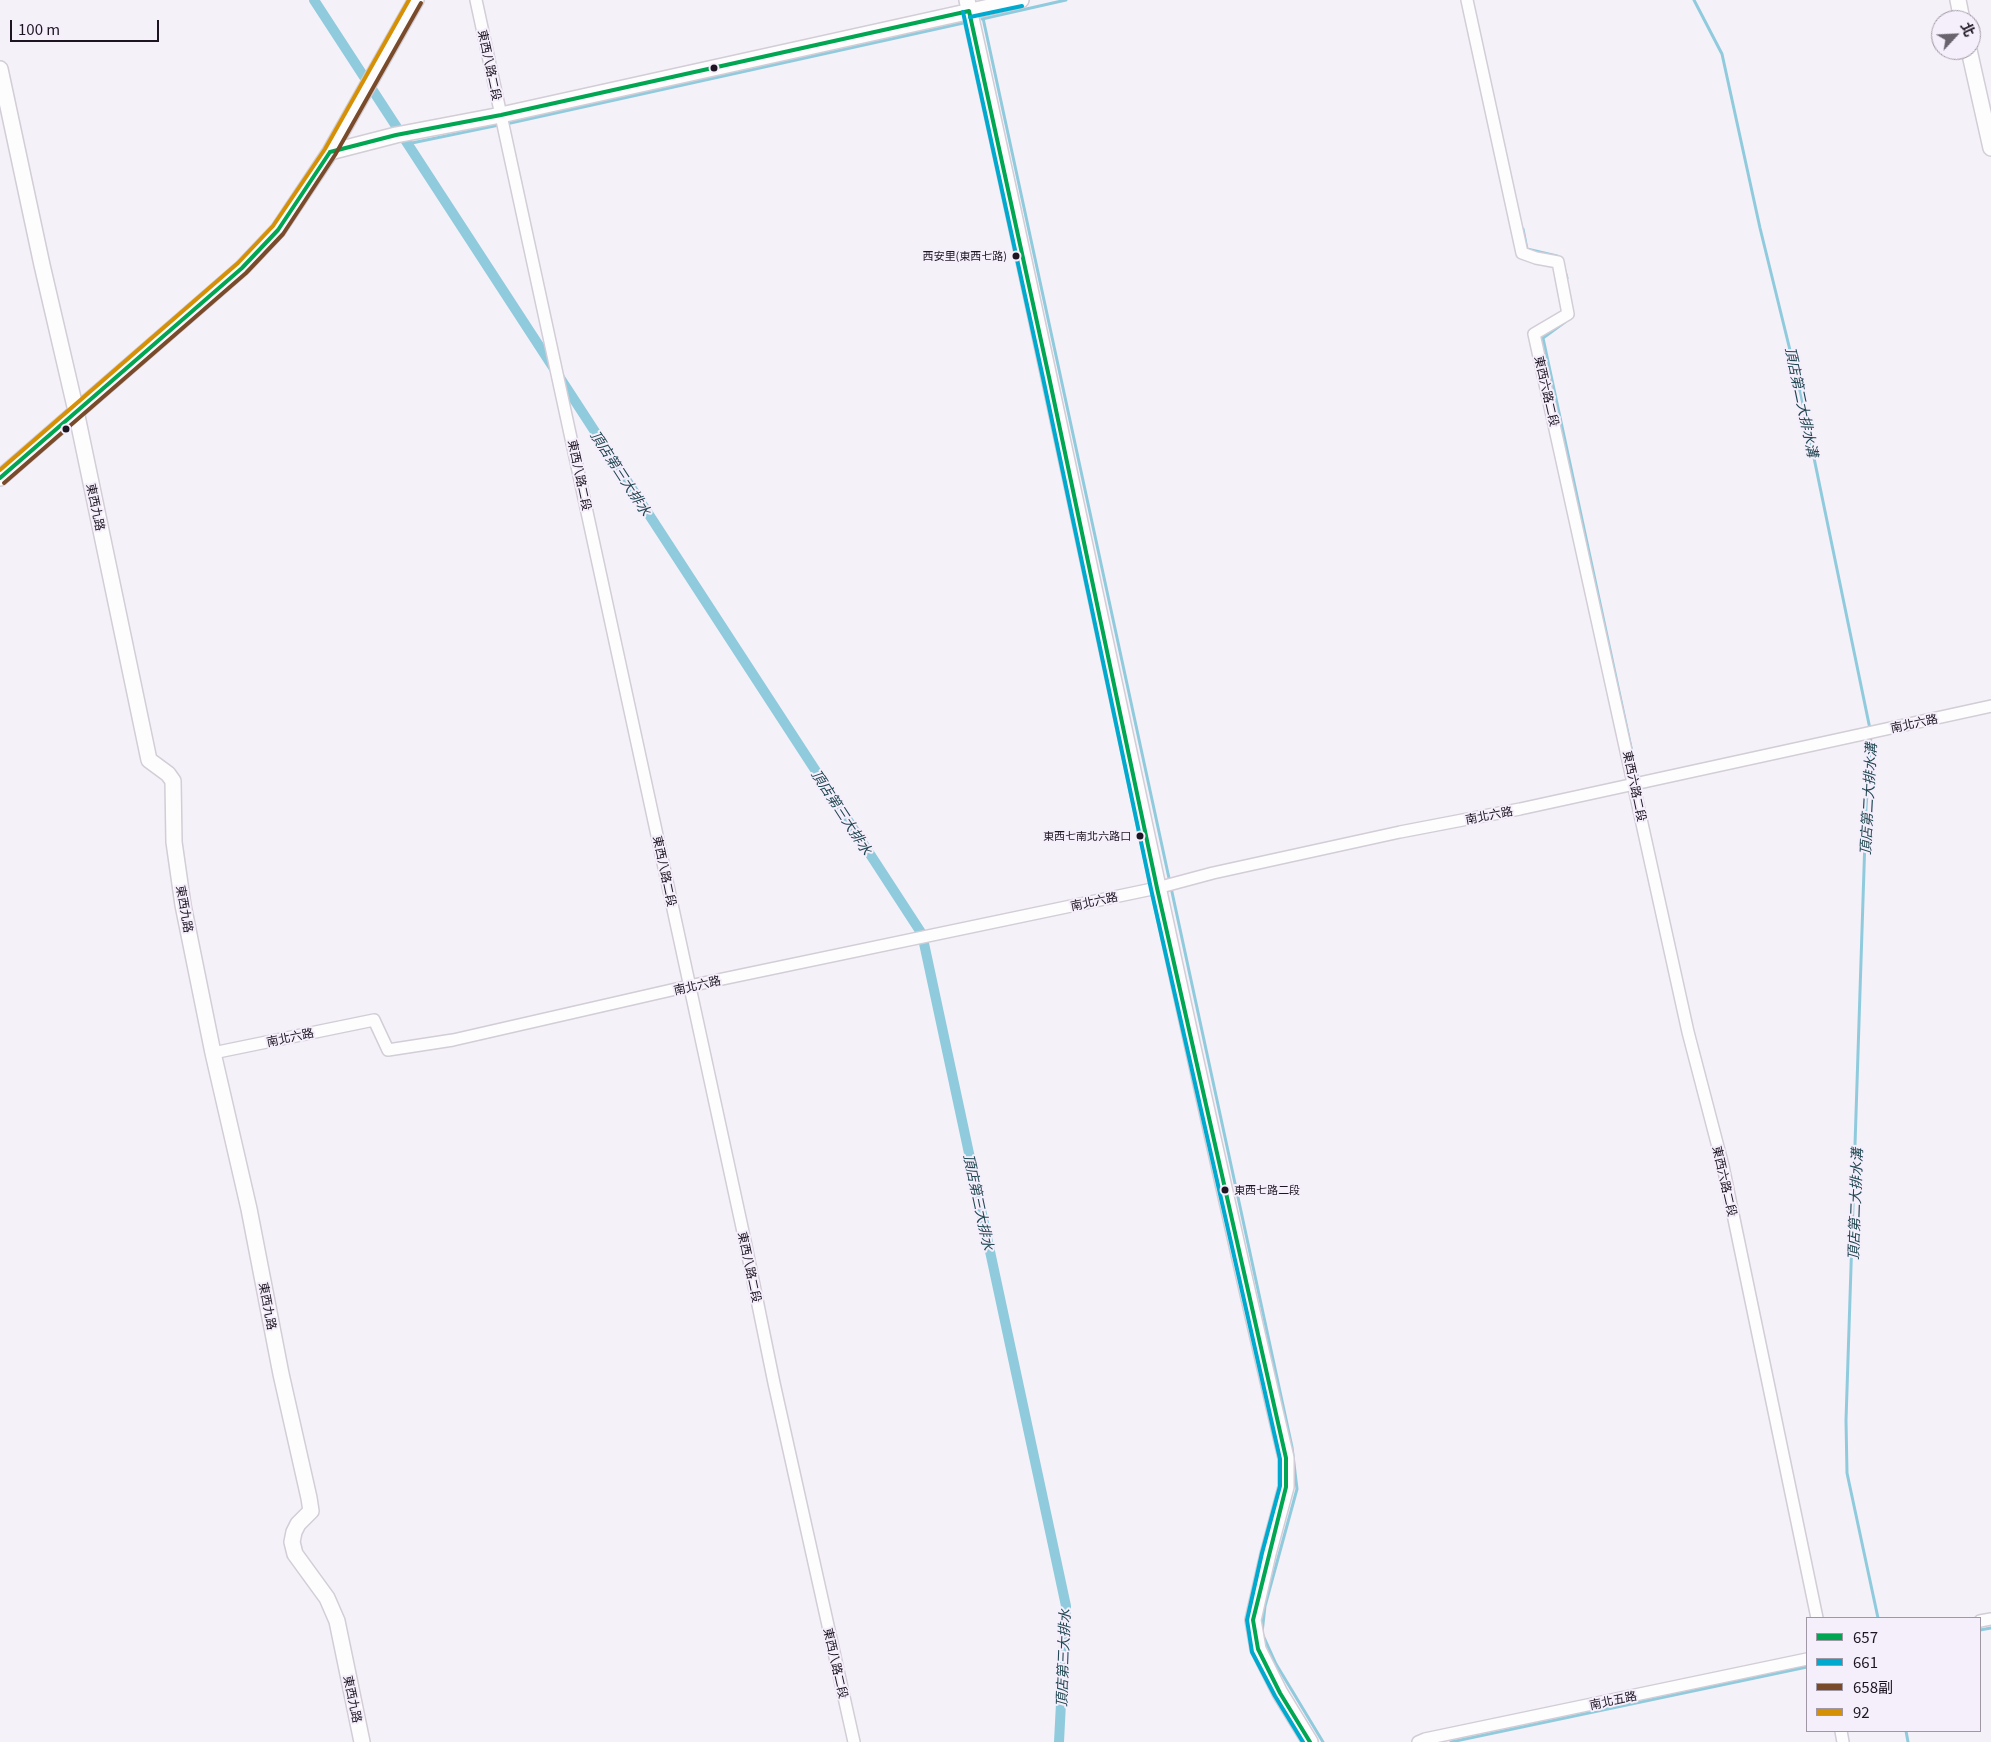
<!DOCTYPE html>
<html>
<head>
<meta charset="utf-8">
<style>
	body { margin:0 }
	#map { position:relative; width:1991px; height:1742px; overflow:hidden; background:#f5f1f8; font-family:Georgia,"Noto Sans TC",serif }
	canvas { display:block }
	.legend { position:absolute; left:1806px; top:1617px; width:175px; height:115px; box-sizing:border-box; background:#f5eefb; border:1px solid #9f98a4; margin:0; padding:6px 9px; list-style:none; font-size:15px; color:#1d1622 }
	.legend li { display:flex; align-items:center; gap:10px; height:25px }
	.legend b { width:25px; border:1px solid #9f98a4 }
	.north { position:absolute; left:1931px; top:10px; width:50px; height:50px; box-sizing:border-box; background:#f5eefb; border:1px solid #9f98a4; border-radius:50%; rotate:65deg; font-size:14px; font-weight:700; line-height:20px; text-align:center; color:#1d1622 }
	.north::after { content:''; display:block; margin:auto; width:18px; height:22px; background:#69636d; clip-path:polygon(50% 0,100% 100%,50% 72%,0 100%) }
	.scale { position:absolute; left:10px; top:20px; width:149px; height:22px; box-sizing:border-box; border:2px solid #1d1622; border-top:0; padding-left:6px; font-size:15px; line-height:18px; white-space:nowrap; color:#1d1622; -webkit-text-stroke:4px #f5eefb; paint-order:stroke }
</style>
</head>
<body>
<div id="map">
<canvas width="1991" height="1742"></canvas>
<ul class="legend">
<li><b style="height:6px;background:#00a651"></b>657</li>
<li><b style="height:6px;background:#00a9ce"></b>661</li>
<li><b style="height:6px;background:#7a4b2a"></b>658副</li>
<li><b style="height:6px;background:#d69005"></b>92</li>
</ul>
<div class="north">北</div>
<div class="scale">100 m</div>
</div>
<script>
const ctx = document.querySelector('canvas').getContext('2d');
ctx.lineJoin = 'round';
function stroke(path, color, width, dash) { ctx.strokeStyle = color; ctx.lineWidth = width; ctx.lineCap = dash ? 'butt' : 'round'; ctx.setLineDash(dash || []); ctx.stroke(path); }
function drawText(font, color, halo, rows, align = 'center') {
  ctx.font = font + ' Georgia,"Noto Sans TC",serif'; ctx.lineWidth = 4; ctx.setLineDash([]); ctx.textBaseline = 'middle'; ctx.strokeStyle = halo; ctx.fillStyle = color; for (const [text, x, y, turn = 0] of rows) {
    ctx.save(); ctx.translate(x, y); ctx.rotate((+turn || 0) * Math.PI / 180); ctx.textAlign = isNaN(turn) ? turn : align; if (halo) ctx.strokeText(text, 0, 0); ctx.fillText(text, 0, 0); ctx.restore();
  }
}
stroke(new Path2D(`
	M1694,0L1722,54L1760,228L1801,395L1870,729
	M983,18L1292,1447L1297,1489L1265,1606L1262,1633L1276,1664L1323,1742
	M982,19L1066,0
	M506,124L968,22
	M407,144L499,125
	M1523,229L1527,249L1557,256L1559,258
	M1563,265L1567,278
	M1565,322L1543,338L1638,780
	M1871,735L1866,808L1846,1420L1847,1473L1878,1618
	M1980,1630L1991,1628
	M1906,1731L1908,1742
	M1451,1742L1807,1667`), '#8fcbdd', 3);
stroke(new Path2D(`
	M314,0L922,934L1066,1606L1059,1742`), '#8fcbdd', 10);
const street = new Path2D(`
	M476,0L745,1241L774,1383L854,1742
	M1467,0L1522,253L1536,258L1558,262L1568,314L1534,334L1688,1032L1723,1166L1817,1618
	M213,1053L374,1020L388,1050L453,1040L689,986L1157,888L1213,873L1400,832L1520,809L1991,706
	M1980,1621L1991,1619
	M1841,1731L1843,1742
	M1418,1742L1425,1739L1807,1659`);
const secondary = new Path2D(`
	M967,0C1075,486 1172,974 1286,1458V1487L1268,1554L1253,1620L1258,1649L1280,1693L1310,1742
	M1958,0L1962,20
	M1969,50L1991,148
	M0,69L42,265L76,411L149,760L168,774L173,781L174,842L183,905L213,1053L249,1209L281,1374L309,1498L311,1511L298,1524L294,1532L292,1542L295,1554L327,1598L337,1621L362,1742
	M330,152L396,135L501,115L1021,0
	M0,478L242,268L278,230L330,152L416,0`);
stroke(street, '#d2cdd6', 14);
stroke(secondary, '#d2cdd6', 18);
stroke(street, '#fefdfe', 11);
stroke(secondary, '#fefdfe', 15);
stroke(new Path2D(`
	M969,11L1049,377L1157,888L1286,1458V1487L1253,1620L1258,1649L1280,1693L1310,1742
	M330,152L396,135L501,115L969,11
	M0,478L242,268L278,230L330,152`), '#00a651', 4);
stroke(new Path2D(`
	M963,12L1043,378L1151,889L1280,1459V1486L1262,1553L1247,1620L1252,1652L1275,1696L1303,1742
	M970,17L1022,6`), '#00a9ce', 4);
stroke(new Path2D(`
	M4,483L246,273L283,234L335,155L421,3`), '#7a4b2a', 4);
stroke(new Path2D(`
	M0,470L238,263L273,226L325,149L409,0`), '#d69005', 4);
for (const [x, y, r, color] of [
	[714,68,4.5,"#1d1622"],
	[1016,256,4.5,"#1d1622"],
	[66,429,4.5,"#1d1622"],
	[1140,836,4.5,"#1d1622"],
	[1225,1190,4.5,"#1d1622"]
]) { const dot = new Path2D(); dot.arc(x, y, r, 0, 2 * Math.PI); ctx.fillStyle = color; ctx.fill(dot); stroke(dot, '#f5eefb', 2); }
drawText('11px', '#1d1622', '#f5eefb', [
	["西安里(東西七路)",1007,256],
	["東西七南北六路口",1131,836],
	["東西七路二段",1234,1190,"left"]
], 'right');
drawText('12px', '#1d1622', '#f5eefb', [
	["東西八路二段",490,65,78],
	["東西六路二段",1547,391,77],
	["東西八路二段",580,475,78],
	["東西九路",96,507,78],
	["南北六路",1914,723,-12],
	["東西六路二段",1635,786,78],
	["南北六路",1489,815,-11],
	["東西八路二段",665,871,78],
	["南北六路",1094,901,-12],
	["東西九路",185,909,80],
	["南北六路",697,985,-13],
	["南北六路",290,1037,-12],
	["東西六路二段",1725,1181,77],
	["東西八路二段",750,1267,78],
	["東西九路",268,1306,79],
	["東西八路二段",836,1663,77],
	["東西九路",353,1699,78],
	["南北五路",1613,1700,-12]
]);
drawText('italic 14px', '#1f4751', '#f5eefb', [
	["頂店第二大排水溝",1802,402,78],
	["頂店第三大排水",621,473,57],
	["頂店第二大排水溝",1868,799,-87],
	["頂店第三大排水",842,812,57],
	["頂店第三大排水",979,1202,78],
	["頂店第二大排水溝",1855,1204,-88],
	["頂店第三大排水",1063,1658,-88]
]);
</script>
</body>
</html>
